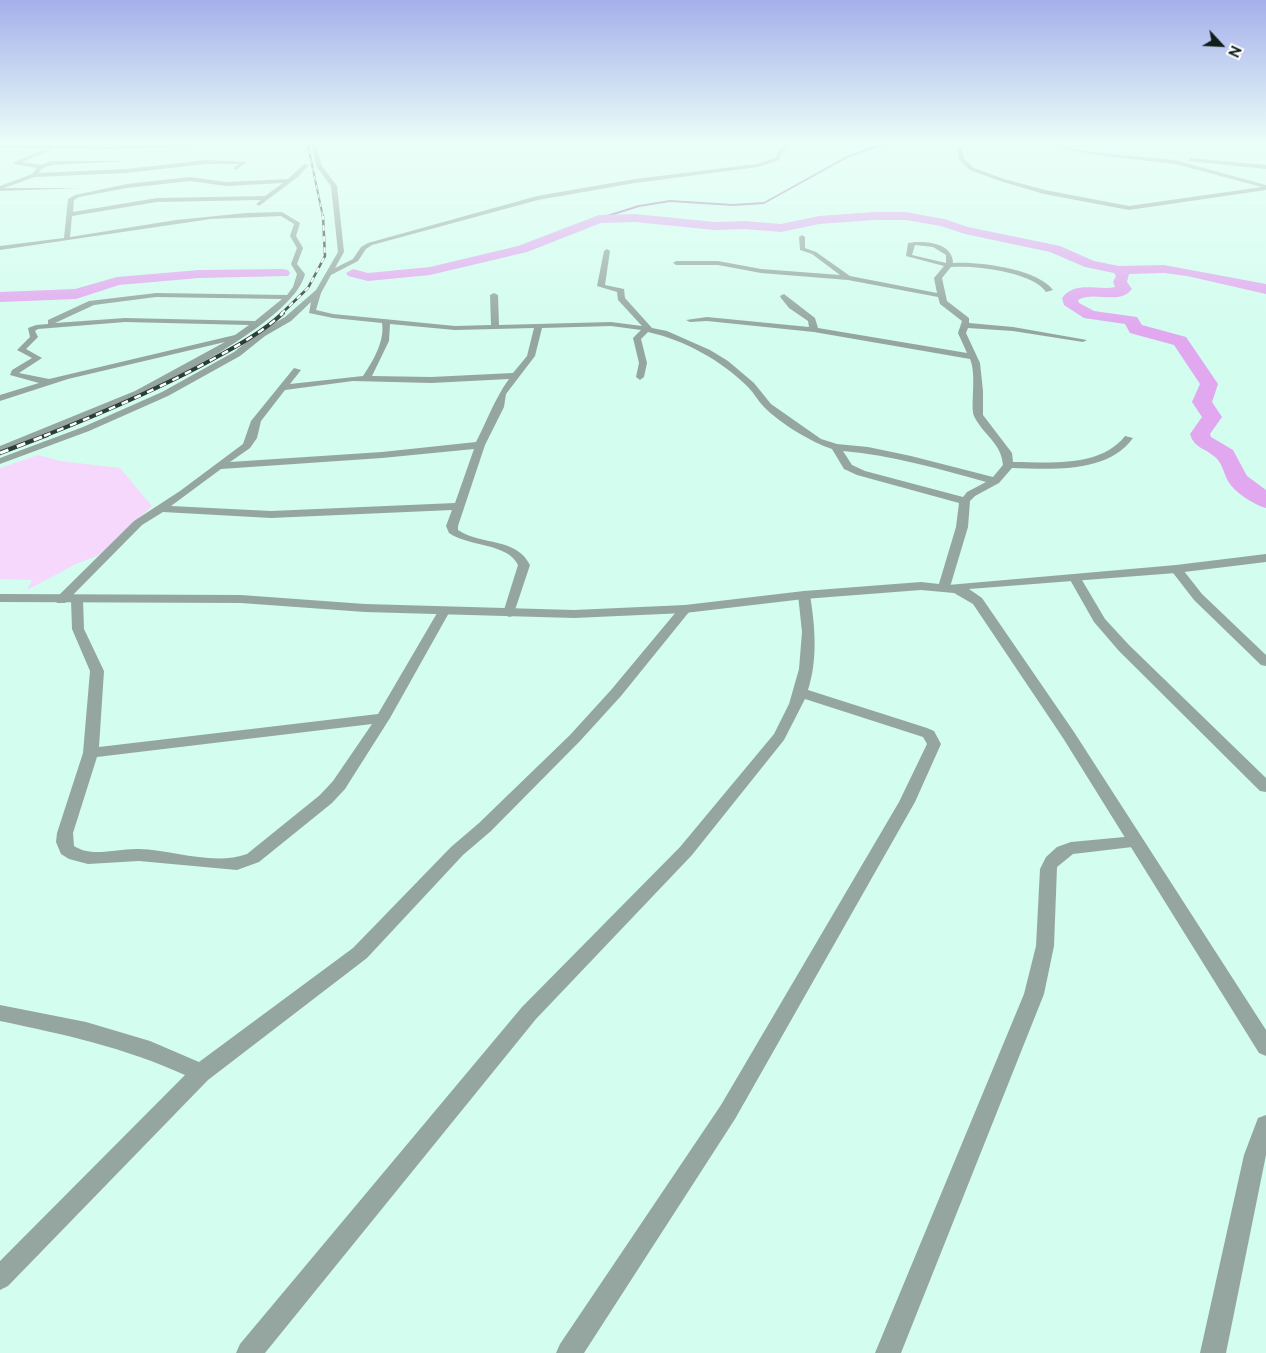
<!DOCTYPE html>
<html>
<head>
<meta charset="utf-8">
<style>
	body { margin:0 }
	#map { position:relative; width:1266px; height:1353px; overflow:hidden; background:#d3fdef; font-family:Raleway,sans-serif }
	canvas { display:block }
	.north { position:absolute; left:1196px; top:20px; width:50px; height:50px; -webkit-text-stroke:4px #fff; paint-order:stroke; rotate:115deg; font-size:14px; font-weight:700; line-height:20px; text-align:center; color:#101f1b }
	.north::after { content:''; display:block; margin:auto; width:18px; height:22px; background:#101f1b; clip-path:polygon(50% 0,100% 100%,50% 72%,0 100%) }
</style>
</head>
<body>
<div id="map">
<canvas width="1266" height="1353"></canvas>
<div class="north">N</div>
</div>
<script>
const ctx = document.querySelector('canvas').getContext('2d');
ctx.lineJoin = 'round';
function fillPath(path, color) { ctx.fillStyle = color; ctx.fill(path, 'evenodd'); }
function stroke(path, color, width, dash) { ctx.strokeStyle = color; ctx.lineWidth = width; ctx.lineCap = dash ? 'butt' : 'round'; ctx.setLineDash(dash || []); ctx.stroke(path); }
fillPath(new Path2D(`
	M38,455L60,461L120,468L152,506L101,554L76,564L27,590L32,580L0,579V468Z`), '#f5d8fc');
stroke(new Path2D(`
	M604,217L639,206L670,201L733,205L764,203L847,157L892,141`), '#a27faf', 2);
stroke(new Path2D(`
	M599,219L607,216`), '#a27faf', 2.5);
fillPath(new Path2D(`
	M874,212H906L944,219L968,227L1060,246L1094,261L1119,266L1164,265L1266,284V294L1187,276L1164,273L1129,274L1127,282L1132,289C1119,306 1094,290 1078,300L1079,303L1094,311L1137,317L1142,325L1186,337L1218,384L1212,402L1222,417L1210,434L1211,437L1233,450L1247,476L1266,490V508C1254,505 1234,492 1228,481C1224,474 1222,462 1215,457C1205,448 1194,448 1190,434L1202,417L1192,402L1200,384L1174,345L1130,333L1125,324L1084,318L1064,305L1062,298C1075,280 1098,291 1115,287L1113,282L1116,276L1114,273L1085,267L1050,252L965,234L941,226L906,220H874L819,224L781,232L745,229L715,230L635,222L601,223L527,252L430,275L368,281L348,276L346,273L353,269L368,273L430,267L518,246L599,215L635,214L715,222L745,221L781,224L819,216Z
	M283,269L288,270L290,273L288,276L199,278L119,285L76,299L0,302V292L75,289L117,277L199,270Z`), '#e1a8ef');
fillPath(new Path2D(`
	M313,141H317L316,146L322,166L337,186L344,252L335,268L353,259L361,247L368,243L537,196L635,179L757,164L775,158C779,150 784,141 794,141L783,151L779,160L758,167L635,183L538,200L372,245L366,249L358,261L331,275L321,293L316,310L333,314L455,326L491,325L490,295L494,293L498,295L499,325L611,322L642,326L618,300L617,292L597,286L604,251L607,249L610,251L605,285L624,289L625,298L652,328L667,331L710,350L728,361L754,383L771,404L821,439L837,444L868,447L911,456L993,477L1003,465C1001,442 983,435 974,416C970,406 977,375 970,359L814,332L707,321L690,322L686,320L707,317L809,327L808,321L789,308L781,298L780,296L784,294L815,318L818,328L967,353L958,333L962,321L940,304L938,297L848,280L761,273L718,265H676L673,263L676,261H718L761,269L840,275L812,254L800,250L799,237L802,235L805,237V248L816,252L850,276L937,293L934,278L944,266L906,256L908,243C923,240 953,242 953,263C978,261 1038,269 1053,290L1046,292C1033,272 974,265 951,267L942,278L947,301L969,318V323L1013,327L1087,340L1083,342L1013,331L968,328L966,333L980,363L983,391V415L1012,453L1013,462C1049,462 1100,468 1125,436L1133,438C1107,474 1051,469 1012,468L999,483L975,496L970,501L968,527L950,587L944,591L938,587L956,527L959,503L857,475L844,469L832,449C811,442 781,424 764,407C758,401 754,393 748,387C721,360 684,340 648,332L641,339L647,363L644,377L640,380L636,377L639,363L633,338L641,330L611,326L542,328L535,356L506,394L504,407L485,445L458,526V530C482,546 516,537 530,565L513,616L509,617L503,613L518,565C508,543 469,547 449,533L446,526L452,510L271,518L163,512L142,525L65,603H57L55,600L57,597L134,521L180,491L243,444L251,421L294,368L301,370L290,384L363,376C373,361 385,341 382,323L333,318L309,313L311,302L291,321L265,336L240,356L168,396L89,431L0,464V458L83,427L162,392L234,352L259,332L285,317L316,290L338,252L331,186L316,166L312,146ZM915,245L933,247L946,255V263L912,255ZM390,324L455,330L534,328L527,356L513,373L431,377L372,376L389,341ZM509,379C495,398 487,421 476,442L382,452L230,462L250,448L257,438L261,421L285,390L353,381L431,383ZM474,449L455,503L271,511L171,506L221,469L382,458ZM843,451C892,455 939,469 986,482L967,492L963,497L865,471L852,465Z
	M965,141H969L962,148L964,159L974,168L1004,179L1045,190L1129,206L1262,187L1175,164L1097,155L1023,141L1097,153L1175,160L1266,185V190L1129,210L1044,194L1000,181L970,170L959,159L958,148Z
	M193,144L195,146L107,149L54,148L22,162L41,165L51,161H127L52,165L43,168L38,173L126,169L206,160L247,162L236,170L233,168L239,164H206L126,173L35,177L4,188H82L0,191V186L32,174L37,168L14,164V162L49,148L0,147V145L107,147Z
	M1190,158L1266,165V169L1188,161Z
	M304,164L309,165L299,176L259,206L256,204L261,200L157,202L72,216L70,237L176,220L246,213L282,212L300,223L296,236L303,248L297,264L305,274C291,335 61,437 0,452V446L135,391L225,342L68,379L0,401V395L39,383L10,375L12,370L32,358L17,350L30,337L28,328L36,325L48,324V320L89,301L156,293L287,295L293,287L297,274L291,264L297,248L290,236L294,224L281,216L211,219L0,250V246L64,238L68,199L75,195L127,184L190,177L226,182L288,179ZM190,181L226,186L283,183L265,196L157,198L73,212L74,200L79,197L127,188ZM156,297L282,299L255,321L125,318L55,323L94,305ZM125,322L249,325L235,335L49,379L19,373L42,358L26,349L38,337L35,331L38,329Z
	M1176,565L1180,566L1202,594L1266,655V666L1261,665L1194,600L1170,569Z
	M1075,574L1079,575L1105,619L1129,645L1266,778V792L1260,791L1119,651L1094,622L1069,578Z
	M804,591L810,595C815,626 818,659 808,690L927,728L934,731L941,744L915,802L735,1119L584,1353H556L560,1344L721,1105L899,802L927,744L923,737L805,699L784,740L692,855L536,1019L265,1353H236L240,1344L522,1007L680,847L774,734L789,704L799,669L802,632L798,595Z
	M77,596L83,600L84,629L104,671L99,747L378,714L440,608H448L450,611L390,718L345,789L332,803L259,862L237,870L139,861L88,864L69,859L61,854L56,842L57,833L83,753L90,671L72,629L71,600ZM372,724L333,781L320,795L247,854C214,866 173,850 139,849C118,848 92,858 74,846L73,833L97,757Z
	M685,605L691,609L689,612L621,696L580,741L491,831L463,855L367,958L208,1080L8,1286L0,1290V1261L185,1075C123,1047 66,1035 0,1021V1005L86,1022L150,1041L199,1062L353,948L451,847L479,823L570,735L611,690L681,606Z
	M1135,836L1141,838L1143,842L1141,846L1073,854L1057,867L1054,946L1044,994L901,1353H875L1024,994L1036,946L1040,869L1046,857L1057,847L1071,842Z
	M1266,1115V1155L1226,1353H1200L1244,1155L1258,1118Z`), '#95a6a1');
fillPath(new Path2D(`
	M1266,554V562L1176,573L969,589L982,598L1074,732L1266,1030V1056L1259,1053L1063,738L973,604L954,593L921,590L804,599L685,613L574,618L365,612L241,603L0,602V594L241,595L365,604L574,610L685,605L804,591L921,582L948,585L1176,565Z`), '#95a6a1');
const railFar3 = new Path2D(`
	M307,141L323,217`);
const railFar2 = new Path2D(`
	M281,314L308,288L325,256L323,216`);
const railFar1 = new Path2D(`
	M44,436C102,413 159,389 213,359C237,346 263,332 283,313`);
const rail = new Path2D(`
	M0,453L47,435`);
stroke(railFar3, '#2a3d37', 2);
stroke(railFar2, '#2a3d37', 2.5);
stroke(railFar1, '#2a3d37', 4);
stroke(rail, '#2a3d37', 4.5);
stroke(railFar3, '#fff', 1, [4.5]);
stroke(railFar2, '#fff', 2, [5.5]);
stroke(railFar1, '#fff', 2.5, [7]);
stroke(rail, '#fff', 3, [9]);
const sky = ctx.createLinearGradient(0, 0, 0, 330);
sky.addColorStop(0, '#a5afeb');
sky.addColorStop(0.43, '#ebfef8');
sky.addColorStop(1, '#ebfef800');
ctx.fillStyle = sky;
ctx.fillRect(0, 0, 1266, 330);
</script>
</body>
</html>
